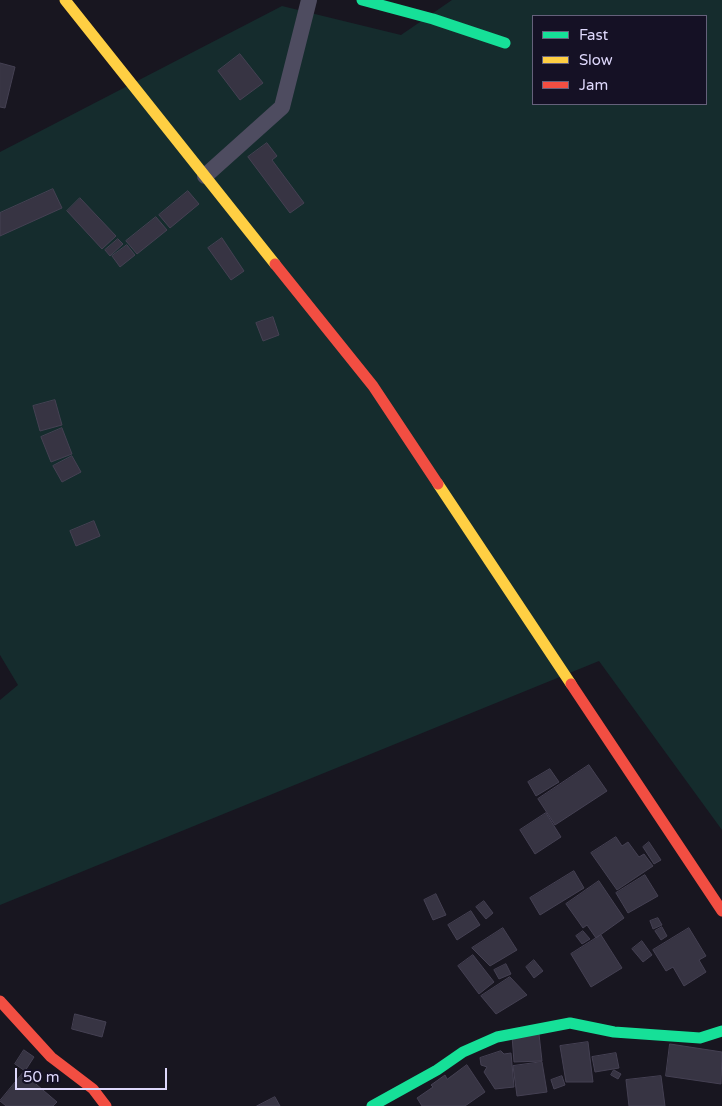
<!DOCTYPE html>
<html>
<head>
<meta charset="utf-8">
<style>
	body { margin:0 }
	#map { position:relative; width:722px; height:1106px; overflow:hidden; background:#181620; font-family:"Varela Round",sans-serif }
	canvas { display:block }
	.legend { position:absolute; left:532px; top:15px; width:175px; height:90px; box-sizing:border-box; background:#151125; border:1px solid #65617b; margin:0; padding:6px 9px; list-style:none; font-size:15px; color:#ded8fc }
	.legend li { display:flex; align-items:center; gap:10px; height:25px }
	.legend b { width:25px; border:1px solid #65617b }
	.scale { position:absolute; left:15px; top:1068px; width:152px; height:22px; box-sizing:border-box; border:2px solid #ded8fc; border-top:0; padding-left:6px; font-size:15px; line-height:18px; white-space:nowrap; color:#ded8fc; -webkit-text-stroke:4px #151125; paint-order:stroke }
</style>
</head>
<body>
<div id="map">
<canvas width="722" height="1106"></canvas>
<ul class="legend">
<li><b style="height:6px;background:#16e098"></b>Fast</li>
<li><b style="height:6px;background:#ffcf43"></b>Slow</li>
<li><b style="height:6px;background:#f24e42"></b>Jam</li>
</ul>
<div class="scale">50 m</div>
</div>
<script>
const ctx = document.querySelector('canvas').getContext('2d');
ctx.lineJoin = 'round';
function fillPath(path, color) { ctx.fillStyle = color; ctx.fill(path, 'evenodd'); }
function stroke(path, color, width, dash) { ctx.strokeStyle = color; ctx.lineWidth = width; ctx.lineCap = dash ? 'butt' : 'round'; ctx.setLineDash(dash || []); ctx.stroke(path); }
fillPath(new Path2D(`
	M452,0H722V830L599,661L0,905V700L18,685L0,655V152L282,6L401,35ZM533,16H706V104H533Z`), '#152c2d');
const building = new Path2D(`
	M240,54L263,83L240,100L218,71Z
	M0,63L15,67L5,108L0,107Z
	M267,143L277,156L272,160L304,203L290,213L248,157Z
	M53,189L62,208L0,236V213Z
	M188,191L199,204L170,228L159,215Z
	M80,198L116,236L102,249L67,211Z
	M156,217L167,230L137,254L126,241Z
	M222,238L244,271L231,280L208,248Z
	M118,239L123,244L110,256L105,250Z
	M127,245L135,255L120,267L112,256Z
	M273,317L279,335L263,341L256,323Z
	M55,400L62,425L40,431L33,406Z
	M62,428L72,454L51,462L41,437Z
	M72,456L81,472L62,482L53,466Z
	M94,521L100,536L76,546L70,531Z
	M589,765L607,791L555,825L538,799Z
	M550,769L559,782L536,796L528,782Z
	M546,813L561,837L535,854L520,830Z
	M616,837L622,846L628,842L639,857L644,854L653,866L617,890L591,853Z
	M649,842L661,860L654,864L643,847Z
	M574,871L584,888L540,915L530,898Z
	M645,875L658,896L628,913L616,893Z
	M599,881L624,918L596,938L587,925L583,928L566,904Z
	M436,894L446,915L433,920L424,900Z
	M484,901L493,913L486,919L476,907Z
	M471,911L480,925L457,940L448,925Z
	M658,918L662,925L653,929L650,921Z
	M662,927L667,936L661,940L655,931Z
	M503,928L517,950L490,966L472,948Z
	M689,928L706,956L699,960L706,972L684,986L673,967L666,971L653,950Z
	M583,931L590,939L582,944L576,936Z
	M601,935L622,968L591,987L571,954Z
	M642,941L652,955L643,962L632,949Z
	M473,955L494,982L479,994L458,966Z
	M534,960L543,971L534,978L526,967Z
	M506,964L511,974L499,979L494,970Z
	M510,977L527,995L496,1014L481,996Z
	M75,1014L106,1022L102,1037L72,1029Z
	M539,1034L542,1061L514,1062L512,1036Z
	M588,1042L593,1082H566L560,1046Z
	M670,1044L722,1052L721,1084L666,1076Z
	M24,1050L34,1057L25,1071L15,1064Z
	M501,1051L504,1054L511,1053L514,1087L495,1089L484,1072L487,1067L481,1065L480,1058Z
	M616,1053L619,1068L595,1072L592,1057Z
	M542,1062L547,1092L517,1096L513,1066Z
	M467,1065L485,1092L465,1106H422L417,1098L433,1087L431,1085L445,1075L447,1079Z
	M614,1070L621,1074L618,1079L611,1075Z
	M23,1073L57,1102L53,1106H6L0,1101Z
	M562,1076L565,1085L554,1089L551,1080Z
	M661,1076L665,1106H629L626,1080Z
	M275,1097L280,1106H257Z`);
fillPath(building, '#373443');
stroke(building, '#454153', 1);
stroke(new Path2D(`
	M205,176L282,107L309,0`), '#4e4c60', 16);
stroke(new Path2D(`
	M362,0L433,19L505,43
	M372,1106L437,1070L463,1052L497,1037L570,1023L614,1032L700,1038L722,1031`), '#16e098', 11);
stroke(new Path2D(`
	M65,0L275,264
	M438,484L571,684`), '#ffcf43', 11);
stroke(new Path2D(`
	M275,264L373,386L438,484
	M571,684L722,911
	M0,1001L51,1057L93,1089L106,1106`), '#f24e42', 11);
</script>
</body>
</html>
